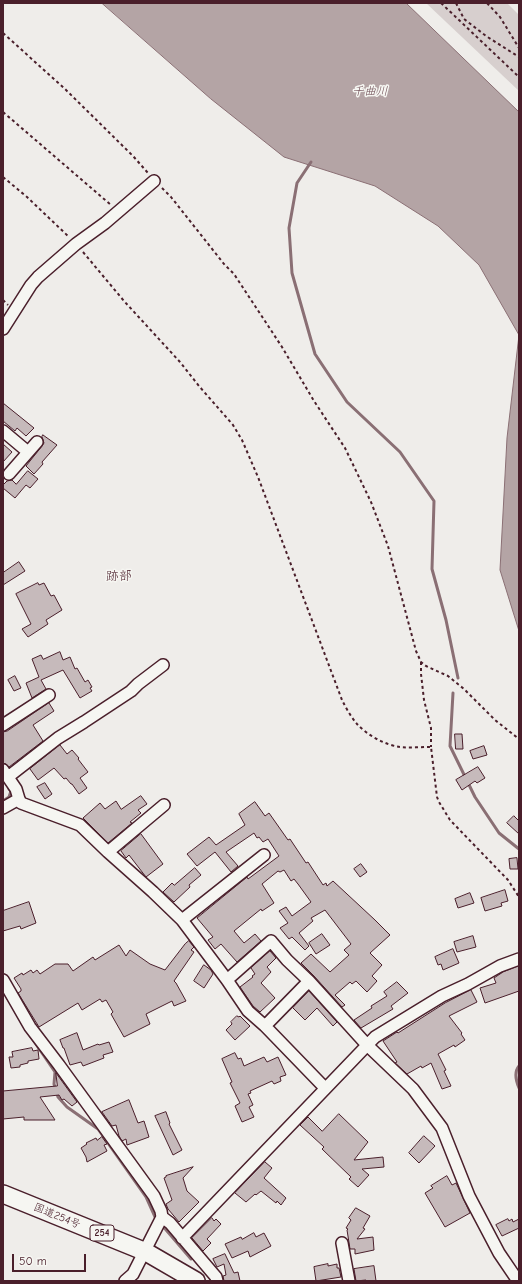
<!DOCTYPE html>
<html>
<head>
<meta charset="utf-8">
<style>
	body { margin:0 }
	#map { position:relative; width:522px; height:1284px; overflow:hidden; background:#efedea; font-family:"Comic Neue",sans-serif }
	canvas { display:block }
	.frame { position:absolute; inset:0; border:4px solid #4a1f2b; pointer-events:none }
	.scale { position:absolute; left:12px; top:1254px; width:74px; height:18px; box-sizing:border-box; border:2px solid #4a1f2b; border-top:0; padding-left:5px; font-size:12px; line-height:14px; white-space:nowrap; color:#4a1f2b; -webkit-text-stroke:3px #f6f6f2; paint-order:stroke }
</style>
</head>
<body>
<div id="map">
<canvas width="522" height="1284"></canvas>
<div class="frame"></div>
<div class="scale">50 m</div>
</div>
<script>
const ctx = document.querySelector('canvas').getContext('2d');
ctx.lineJoin = 'round';
function fillPath(path, color) { ctx.fillStyle = color; ctx.fill(path, 'evenodd'); }
function stroke(path, color, width, dash) { ctx.strokeStyle = color; ctx.lineWidth = width; ctx.lineCap = dash ? 'butt' : 'round'; ctx.setLineDash(dash || []); ctx.stroke(path); }
function drawText(font, color, halo, rows, align = 'center') {
  ctx.font = font + ' "Comic Neue","Klee One",sans-serif'; ctx.lineWidth = 3; ctx.setLineDash([]); ctx.textBaseline = 'middle'; ctx.strokeStyle = halo; ctx.fillStyle = color; for (const [text, x, y, turn = 0] of rows) {
    ctx.save(); ctx.translate(x, y); ctx.rotate((+turn || 0) * Math.PI / 180); ctx.textAlign = isNaN(turn) ? turn : align; if (halo) ctx.strokeText(text, 0, 0); ctx.fillText(text, 0, 0); ctx.restore();
  }
}
fillPath(new Path2D(`
	M426,3H507L519,15V91Z`), '#d7cfce');
const water = new Path2D(`
	M102,3H406L519,112V631L500,570L507,438L519,335L479,265L438,226L375,186L284,157L211,99Z`);
fillPath(water, '#b4a4a5');
stroke(water, '#8a6f74', 1);
stroke(new Path2D(`
	M311,162L297,183L289,228L292,273L315,354L347,402L400,452L434,501L432,569L446,620L458,678
	M453,693L450,746L475,797L499,833L519,849
	M3,801L9,797L11,791L9,789
	M3,991L10,1002
	M27,1031L55,1072L54,1084L58,1097L67,1107L98,1129L146,1197L155,1217L157,1220
	M519,1066C514,1072 516,1081 519,1088
	M161,1224L191,1259`), '#8a6f74', 3);
const building = new Path2D(`
	M3,403L34,428L26,436L17,428L15,431L3,421Z
	M43,435L57,445L42,462L43,464L34,474L26,466L42,446L44,443L42,437Z
	M3,444L12,452L3,462Z
	M28,471L38,479L30,488L26,485L15,498L3,488V485L7,481L12,480L16,484Z
	M19,562L25,571L3,585V573Z
	M38,583L39,585L44,583L51,596L54,595L62,610L46,620L48,624L28,637L22,629L31,624L16,594Z
	M60,652L63,660L70,657L75,669L77,668L85,682L88,680L92,687L90,688L92,691L80,698L63,670L41,680L46,689L32,698L26,683L39,677L32,659L41,655L43,659Z
	M15,676L21,688L14,691L8,680Z
	M49,703L54,711L33,725L43,741L9,767L6,764L3,763V732L7,731Z
	M455,734H462L463,749H456Z
	M60,745L67,754L72,750L79,758L78,759L88,772L80,778L87,788L79,794L72,784H71L66,778L64,779L54,768L38,780L30,769Z
	M484,746L487,755L473,759L470,751Z
	M478,767L485,778L477,783L475,781L462,790L456,780Z
	M45,783L52,794L45,799L37,787Z
	M141,796L147,804L138,810L141,813L130,822L132,823L108,843L83,818L100,803L105,809L116,801L121,809Z
	M255,802L265,816L269,813L288,840L290,839L306,863L308,862L323,885L326,883L327,886L333,881L375,920L390,935L370,953L382,965L372,976L377,981L367,992L356,981L352,984L350,982L335,995L345,1005L342,1007L314,976L301,963L311,954L330,972L349,955L344,950L351,944L325,910L311,918L313,921L299,933L309,946L305,950L292,937L289,939L280,928L288,923L279,911L286,907L292,916L311,902L298,884L294,879L291,881L284,870L280,872L278,871L262,884L274,903L262,911L261,909L234,931L244,943L255,934L261,941L237,962L221,944L215,949L208,940L213,937L197,918L247,877L248,879L279,856L268,839L263,842L259,837L257,838L254,833L226,852L238,866L231,872L215,852L197,866L187,854L209,837L216,845L245,825L239,814Z
	M514,816L519,821V834L507,823Z
	M141,834L163,864L146,877L129,855L126,858L121,851Z
	M517,858L518,869H510L509,859Z
	M361,864L367,872L360,877L354,869Z
	M195,868L201,875L189,885L190,887L174,902L163,892L172,883L174,885Z
	M505,890L508,901L501,903L502,906L485,911L481,898Z
	M470,893L474,903L458,908L455,899Z
	M29,902L36,923L21,929L20,926L3,931V911Z
	M322,934L330,945L316,954L309,943Z
	M473,936L476,947L457,952L454,942Z
	M189,941L194,947L191,950L194,952L174,981L176,983L186,1001L174,1006L172,1001L146,1014L150,1024L124,1037L111,1014L113,1012L106,1000L102,1002L100,999L82,1010L78,1003L39,1027L18,993L21,991V989L14,978L22,973L23,975L31,970L33,973L37,970L40,974L55,964H68L73,971L93,957L95,960L119,945L126,956L130,950L150,964L165,970L185,944Z
	M453,949L459,963L443,970L441,964L438,965L435,957Z
	M270,951L276,958L267,967L271,972L261,983L275,998L260,1012L253,1006L240,987L253,977L252,976L255,974L251,968Z
	M204,965L211,970L213,974L204,988L194,981Z
	M519,966V991L485,1003L480,988L496,983L494,978L503,972Z
	M397,982L408,993L391,1006L393,1009L361,1028L354,1020L372,1008L371,1006L387,996L384,992Z
	M471,990L477,1002L449,1016L462,1033L461,1034L465,1040L455,1047L454,1045L438,1054L446,1070L444,1071L451,1086L442,1089L431,1063L422,1068L421,1066L407,1074L395,1063L397,1062L383,1041L397,1032L398,1033L445,1003Z
	M309,991L337,1022L333,1026L317,1008L305,1020L293,1008Z
	M237,1016L239,1017L240,1016L250,1026L235,1040L226,1030L232,1024L231,1022Z
	M77,1033L83,1050L98,1044L99,1045L109,1042L113,1052L103,1055L104,1058L83,1066L81,1062L70,1065L64,1048H63L60,1040Z
	M32,1048L33,1051L38,1050L39,1059L28,1061V1063L20,1065V1067L11,1068L9,1057H13L12,1052Z
	M235,1053L238,1059L241,1058L244,1066L264,1057L267,1062L278,1057L286,1075L280,1077L281,1081L274,1084L272,1081L250,1091L251,1093L248,1094L253,1105L249,1107L254,1117L242,1122L235,1106L240,1103L230,1083L232,1082L222,1059Z
	M56,1073L77,1102L72,1106L64,1099L62,1100L59,1095L40,1097L55,1120H24V1117L3,1119V1091L57,1086Z
	M129,1100L138,1123L144,1121L149,1137L127,1145L126,1139L122,1141L119,1136L116,1125L112,1126L102,1112Z
	M166,1112L170,1123L169,1124L182,1150L173,1155L155,1116Z
	M339,1114L368,1142L354,1160L383,1157L384,1167L362,1169L369,1175L358,1187L349,1179L351,1177L322,1149L324,1147L300,1125L308,1117L322,1131Z
	M424,1136L435,1146L419,1163L409,1153Z
	M102,1137L107,1144L104,1145L107,1151L87,1162L86,1157L81,1148L87,1144L86,1143L96,1138L97,1140Z
	M265,1162L272,1168L264,1178L286,1198L281,1205L277,1201L276,1203L261,1191L256,1195L255,1194L246,1202L235,1193Z
	M193,1167L183,1178L187,1191L199,1202L179,1222L168,1209L166,1204L172,1200L164,1178L166,1177V1176Z
	M447,1176L452,1185L456,1183L470,1213L445,1227L425,1193L433,1188L431,1186Z
	M356,1208L370,1216L363,1228L365,1229L357,1239L373,1237L374,1250L355,1254V1249H350L347,1230L348,1229L346,1228L351,1220L349,1218Z
	M212,1218L214,1221L216,1219L221,1224L207,1239L211,1243L203,1251L192,1238Z
	M508,1219L509,1221L512,1219L513,1222L519,1219V1228L502,1236L496,1225Z
	M254,1233L256,1237L264,1233L271,1246L250,1257L248,1251L232,1258L225,1244L241,1237L242,1239Z
	M225,1254L234,1273L238,1272L240,1281H224L223,1276L226,1275L224,1264L217,1267L213,1259Z
	M328,1264V1266L337,1264V1268H339L341,1277L316,1281L314,1267Z
	M374,1266L376,1281H366V1280L356,1281L354,1269Z`);
fillPath(building, '#c6babb');
stroke(building, '#4a1f2b', 1);
const minor = new Path2D(`
	M3,329L31,285L38,277L76,244L105,223L154,181
	M3,431L28,452
	M9,474L37,442
	M3,725L49,695
	M3,770L16,789L19,799L21,803L80,825L108,852L153,892L182,920L227,980L248,1011L265,1026L325,1088
	M8,777L58,738L84,722L131,691L138,684L163,665
	M3,808L19,799
	M108,852L164,805
	M182,920L264,855
	M3,980L30,1027L59,1065L154,1196L161,1211L162,1217L170,1223L216,1277L217,1281
	M227,980L271,941L287,960L309,981L367,1045L413,1089L442,1128L469,1196L499,1253L518,1281
	M265,1026L309,981
	M182,1238L375,1037L442,996L468,984L500,966L519,959
	M342,1243L349,1281
	M125,1281L133,1274L162,1217`);
const highway = new Path2D(`
	M3,1194L146,1252L196,1281`);
stroke(minor, '#4a1f2b', 14);
stroke(highway, '#4a1f2b', 20);
stroke(new Path2D(`
	M441,3L519,77
	M456,3L464,19L486,36L519,57
	M487,3L500,17L519,48
	M3,33L65,89L133,156L148,173
	M3,112L111,205
	M3,177L27,197L69,237
	M162,188L171,197L224,264L234,274L282,347L314,401L345,448L371,502L388,546L416,651L421,662L426,666L448,676L464,689L495,720L519,739
	M83,252L124,301L180,362L199,386L233,425L242,440L258,477L342,700C346,708 351,717 357,724C367,735 385,745 400,747C410,748 421,747 431,747L437,797L439,802L450,820L508,880L519,897
	M3,300L8,305
	M421,662V674L424,700L431,728V747`), '#4a1f2b', 2, [3, 3]);
stroke(minor, '#f6f6f2', 11);
stroke(highway, '#f6f6f2', 17);
for (const [x, y, w] of [
	[102,1233,24]
]) { const box = new Path2D(); box.roundRect(x - w / 2, y - 8, w, 16, 3); ctx.fillStyle = '#f6f6f2'; ctx.fill(box); stroke(box, '#4a1f2b', 1); }
drawText('bold 10px', '#4a1f2b', null, [
	["254",102,1233]
]);
drawText('11px', '#4a1f2b', '#f6f6f2', [
	["国道254号",57,1216,22]
]);
drawText('italic 12px', '#6f4e56', '#f6f6f2', [
	["千曲川",370,92]
]);
drawText('13px', '#4a1f2b', '#f6f6f2', [
	["跡部",119,576]
]);
</script>
</body>
</html>
